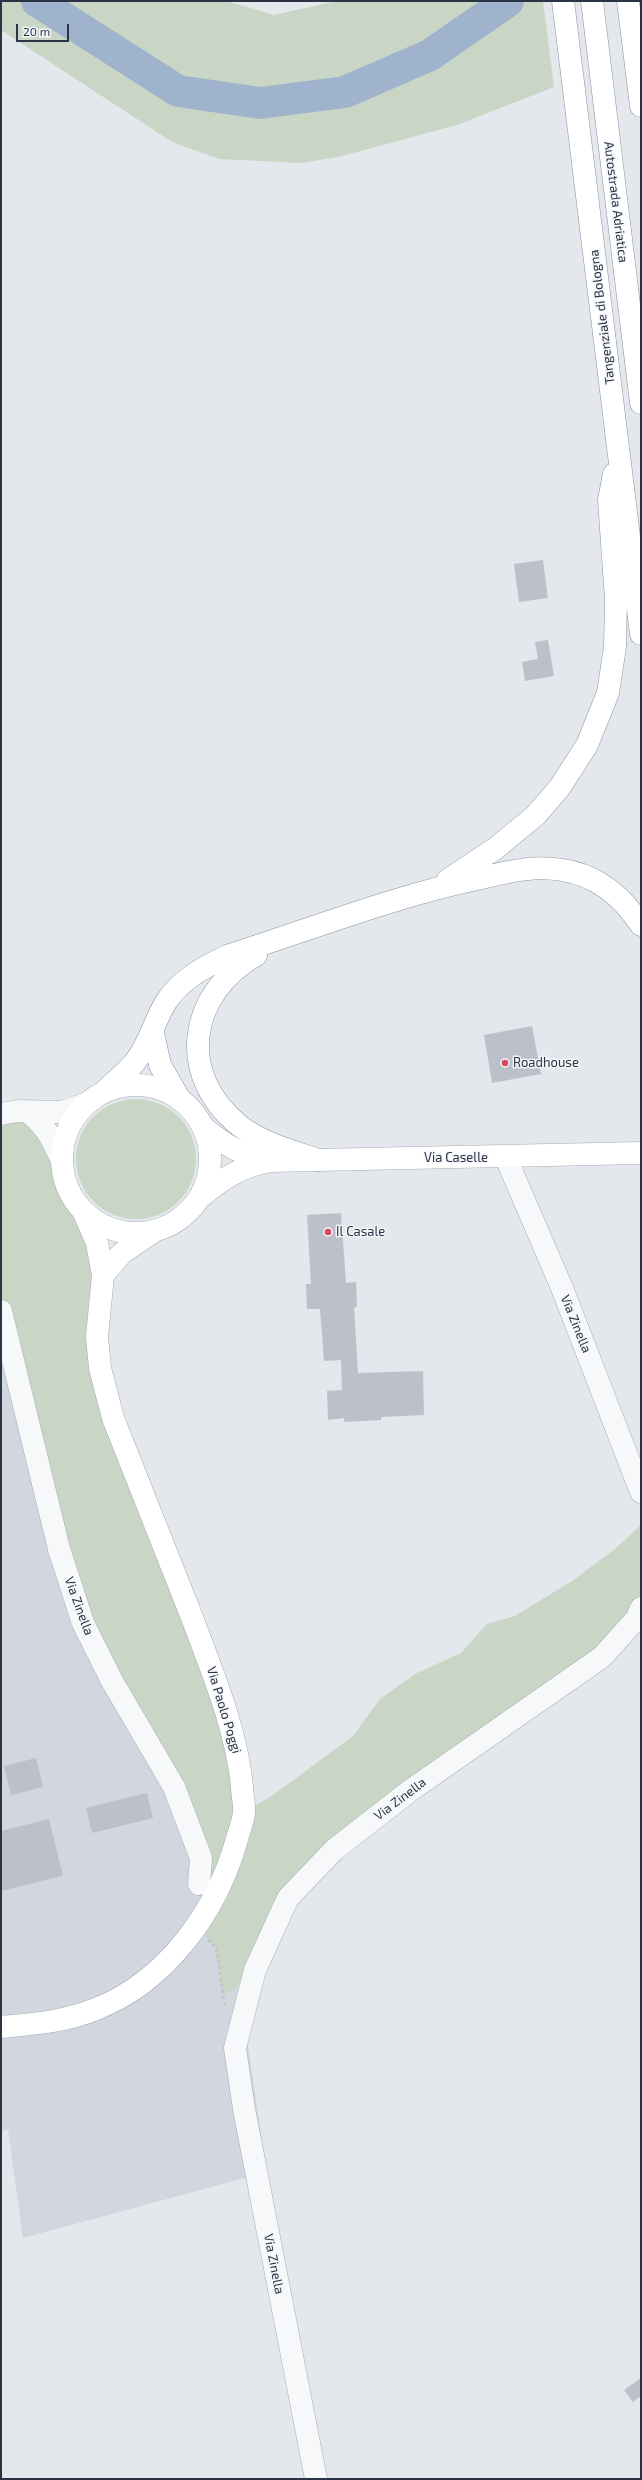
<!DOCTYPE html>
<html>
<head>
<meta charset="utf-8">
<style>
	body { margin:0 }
	#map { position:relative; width:642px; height:2480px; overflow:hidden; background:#e4e7ec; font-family:"Exo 2",sans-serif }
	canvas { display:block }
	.frame { position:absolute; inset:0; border:2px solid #2b3445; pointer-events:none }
	.scale { position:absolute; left:16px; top:24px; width:53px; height:18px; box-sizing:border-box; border:2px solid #2b3445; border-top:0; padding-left:5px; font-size:12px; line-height:14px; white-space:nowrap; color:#2b3445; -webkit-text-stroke:3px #f4f6f9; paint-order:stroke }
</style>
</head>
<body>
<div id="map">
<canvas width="642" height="2480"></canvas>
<div class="frame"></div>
<div class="scale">20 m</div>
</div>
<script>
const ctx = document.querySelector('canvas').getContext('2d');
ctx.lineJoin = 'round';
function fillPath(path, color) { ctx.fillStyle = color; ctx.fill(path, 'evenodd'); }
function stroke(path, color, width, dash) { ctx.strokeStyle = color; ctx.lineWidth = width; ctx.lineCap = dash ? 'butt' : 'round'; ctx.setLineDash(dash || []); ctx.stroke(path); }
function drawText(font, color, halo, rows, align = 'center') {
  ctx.font = font + ' "Exo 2",sans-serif'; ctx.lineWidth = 3; ctx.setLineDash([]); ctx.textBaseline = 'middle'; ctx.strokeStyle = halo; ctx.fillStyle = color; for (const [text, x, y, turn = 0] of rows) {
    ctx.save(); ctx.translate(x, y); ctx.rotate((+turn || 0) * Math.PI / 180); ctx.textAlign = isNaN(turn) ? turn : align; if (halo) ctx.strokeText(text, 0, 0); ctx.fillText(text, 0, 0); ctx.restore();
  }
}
fillPath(new Path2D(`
	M1,1266L226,1901L267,2172L23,2238L8,2130L1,2131Z`), '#d2d6de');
fillPath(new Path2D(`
	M1,1H226L274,15L337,1H543L554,87L457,125L342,156L302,163L219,159L172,142L1,30Z
	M76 1159a60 60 0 1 1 120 0a60 60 0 1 1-120 0Z
	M18,1111L62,1161L65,1181L75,1202L84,1213L97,1243V1337L177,1580L244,1813L273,1795L353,1736L380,1699L417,1673L461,1653L487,1624L515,1616L575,1579L616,1548L641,1525V1608L637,1618L288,1898L255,1970L222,1998L216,1947L206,1938L199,1884L201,1858L83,1623L1,1311V1114Z`), '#c9d6c5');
stroke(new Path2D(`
	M37,1L178,91L260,103L345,92L430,55L508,1`), '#9fb4cc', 32);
fillPath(new Path2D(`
	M543,560L548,598L519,602L514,564Z
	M548,640L554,676L525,681L522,662L538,659L535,642Z
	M532,1026L541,1074L492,1083L484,1035Z
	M341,1213L346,1283L356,1282L357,1307L354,1308L358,1373L423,1371L424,1415L381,1417V1420L344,1422V1418L328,1420L327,1391L342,1390L341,1360L324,1361L320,1309H307L306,1284H311L307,1215Z
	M36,1758L43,1787L11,1795L4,1766Z
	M147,1793L153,1818L92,1833L86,1808Z
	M49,1819L63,1876L1,1891V1831Z
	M641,2378V2396L633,2402L624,2390Z`), '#bbc0ca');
const minor = new Path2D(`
	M28,1112C46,1125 53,1141 62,1161
	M1,1114L18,1111L62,1112L85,1104
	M506,1158L562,1288L641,1492
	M1,1311L59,1549L83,1623L112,1681L174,1787L201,1858L199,1884
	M316,2479L244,2109L235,2048L255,1970L288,1898L334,1850L411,1790L602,1657L637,1618L641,1608`);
const major = new Path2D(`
	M62 1159a74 74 0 1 1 148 0a74 74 0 1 1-148 0Z
	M204,1128C226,1146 240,1154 268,1160
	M202,1196C224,1177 243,1166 271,1161L641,1153
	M103,1275L122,1253L153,1232
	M1,2027C34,2024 64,2022 96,2009C167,1981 217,1911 237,1839C239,1831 243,1822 244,1813C245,1805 242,1795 242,1786C236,1728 213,1674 193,1620C166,1552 139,1485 113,1418L100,1368L97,1337L103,1275L97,1243L84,1213`);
const highway = new Path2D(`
	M563,1L641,634
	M592,1L641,403
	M628,1L641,106
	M448,880L496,848L536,815L560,787L587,745L608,693L615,647L616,600L609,500L614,474
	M256,955C188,994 176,1075 240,1126C262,1143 292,1151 318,1160
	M153,1033L160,1065L179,1098
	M104,1092C114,1082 126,1073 135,1062C150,1043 154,1021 166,1002C180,980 204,967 227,956C311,929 395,896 481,878C507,872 535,865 562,870C596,875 622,896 641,925`);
stroke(minor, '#a9aeb7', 23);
stroke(major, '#a3abb8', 23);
stroke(highway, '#8b94a3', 23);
stroke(new Path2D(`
	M208,1940L216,1947L225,2006`), '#c2c5cb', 2.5, [3, 3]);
stroke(minor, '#f7f8fa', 22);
stroke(major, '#fff', 22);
stroke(highway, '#fff', 22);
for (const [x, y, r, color] of [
	[505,1063,4,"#d1495b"],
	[328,1232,4,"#d1495b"]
]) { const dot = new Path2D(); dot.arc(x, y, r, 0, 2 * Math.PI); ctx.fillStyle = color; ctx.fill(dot); stroke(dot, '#f4f6f9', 1.5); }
drawText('13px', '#2b3445', '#f4f6f9', [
	["Autostrada Adriatica",616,202,83],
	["Tangenziale di Bologna",602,317,-97],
	["Via Caselle",456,1158],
	["Via Zinella",576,1324,68],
	["Via Zinella",79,1606,70],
	["Via Paolo Poggi",224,1710,73],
	["Via Zinella",400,1799,-37],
	["Via Zinella",274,2264,79]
]);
drawText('13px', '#2b3445', '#f4f6f9', [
	["Roadhouse",513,1063],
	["Il Casale",336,1232]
], 'left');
</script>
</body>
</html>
